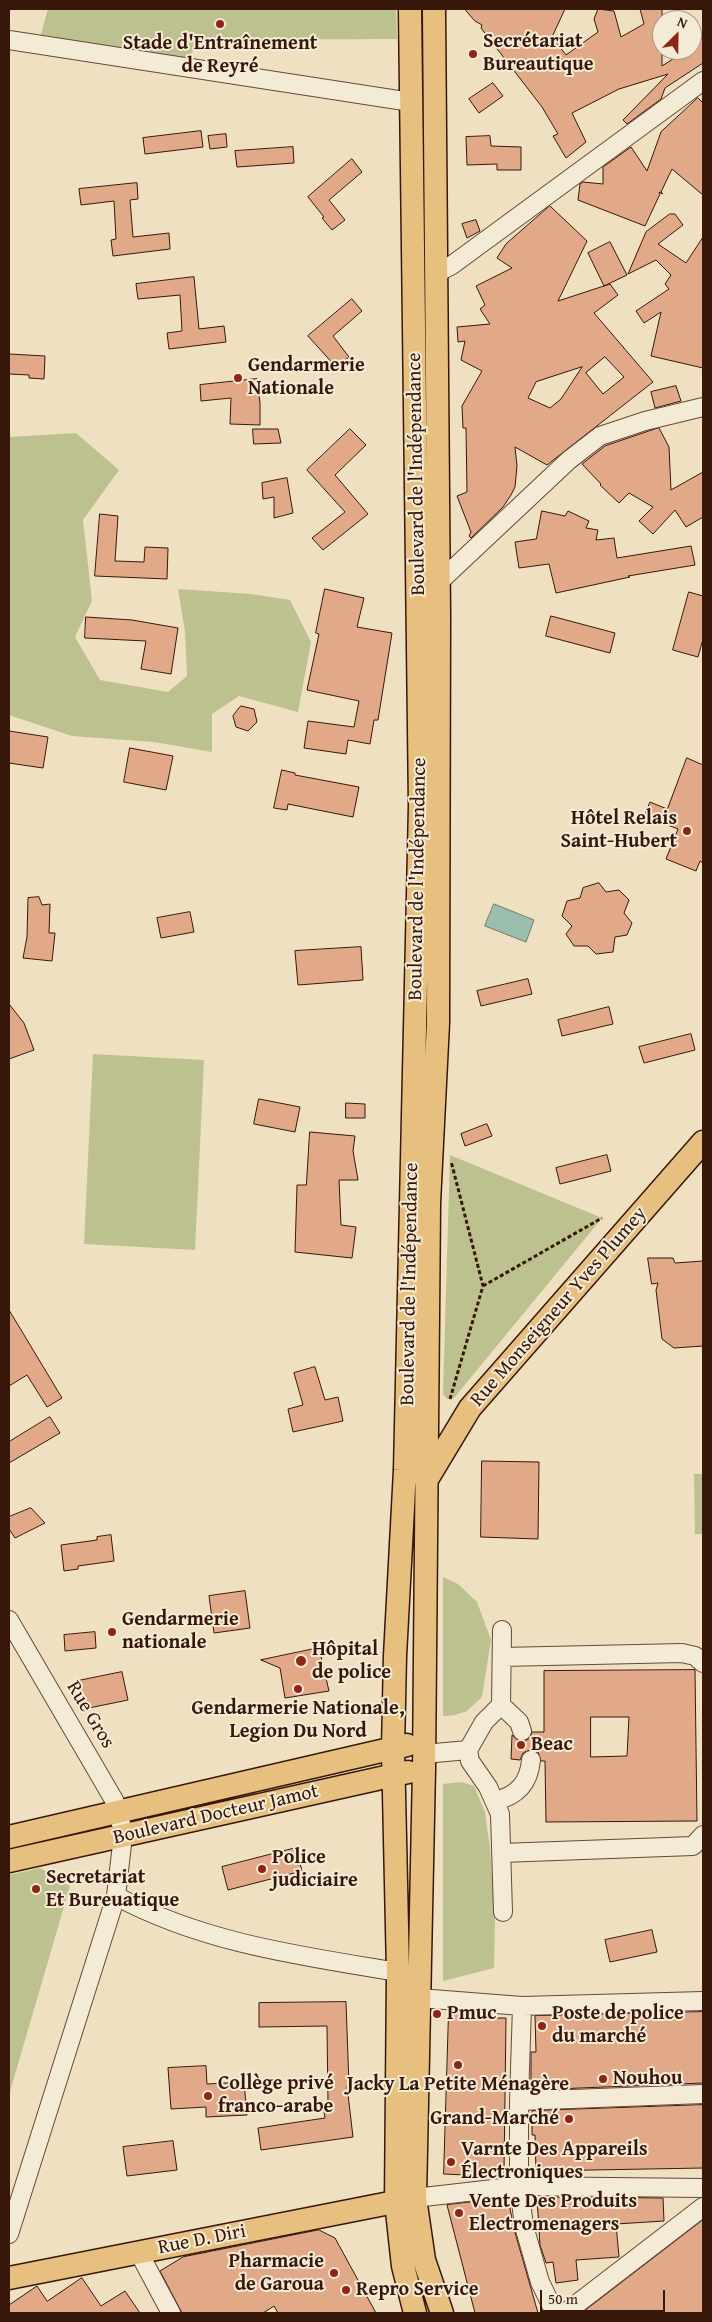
<!DOCTYPE html>
<html>
<head>
<meta charset="utf-8">
<style>
	body { margin:0 }
	#map { position:relative; width:712px; height:2322px; overflow:hidden; background:#eee0c0; font-family:"Gentium Book Plus",serif }
	canvas { display:block }
	.frame { position:absolute; inset:0; border:10px solid #38170b; pointer-events:none }
	.north { position:absolute; left:652px; top:10px; width:50px; height:50px; box-sizing:border-box; background:#f4ebd6; border:1px solid #a99685; border-radius:50%; rotate:23deg; font-size:14px; font-weight:700; line-height:20px; text-align:center; color:#38170b }
	.north::after { content:''; display:block; margin:auto; width:18px; height:22px; background:#8f2418; clip-path:polygon(50% 0,100% 100%,50% 72%,0 100%) }
	.scale { position:absolute; left:540px; top:2290px; width:125px; height:22px; box-sizing:border-box; border:2px solid #38170b; border-top:0; padding-left:6px; font-size:15px; line-height:18px; white-space:nowrap; color:#38170b; -webkit-text-stroke:4px #f4ebd6; paint-order:stroke }
</style>
</head>
<body>
<div id="map">
<canvas width="712" height="2322"></canvas>
<div class="frame"></div>
<div class="north">N</div>
<div class="scale">50 m</div>
</div>
<script>
const ctx = document.querySelector('canvas').getContext('2d');
ctx.lineJoin = 'round';
function fillPath(path, color) { ctx.fillStyle = color; ctx.fill(path, 'evenodd'); }
function stroke(path, color, width, dash) { ctx.strokeStyle = color; ctx.lineWidth = width; ctx.lineCap = dash ? 'butt' : 'round'; ctx.setLineDash(dash || []); ctx.stroke(path); }
function drawText(font, color, halo, rows, align = 'center') {
  ctx.font = font + ' "Gentium Book Plus",serif'; ctx.lineWidth = 4; ctx.setLineDash([]); ctx.textBaseline = 'middle'; ctx.strokeStyle = halo; ctx.fillStyle = color; for (const [text, x, y, turn = 0] of rows) {
    ctx.save(); ctx.translate(x, y); ctx.rotate((+turn || 0) * Math.PI / 180); ctx.textAlign = isNaN(turn) ? turn : align; if (halo) ctx.strokeText(text, 0, 0); ctx.fillText(text, 0, 0); ctx.restore();
  }
}
fillPath(new Path2D(`
	M48,9H396L397,39L200,40L183,66L39,41Z
	M76,433L119,470L83,520L92,601L75,637L100,680L168,692L187,676L185,631L178,589L251,594L290,600L311,642L298,712L239,696L212,714V752L154,742L72,736L9,715V437Z
	M93,1054L204,1060L195,1250L84,1244Z
	M450,1155L602,1218L454,1398L447,1399L443,1394Z
	M694,1474H703V1534H695Z
	M443,1577L458,1584L477,1602L491,1640L482,1697L467,1711L455,1715L443,1716Z
	M462,1782L474,1786L485,1812L490,1849L495,1918L494,1968L443,1981V1784Z
	M40,1868L70,1886L9,2095V1875Z`), '#bdc190');
const water = new Path2D(`
	M494,904L534,920L526,942L485,926Z`);
fillPath(water, '#9bbead');
stroke(water, '#737b6c', 1);
const building = new Path2D(`
	M465,9H565L552,37L566,55L598,32L594,19L598,9L614,11L621,37L644,24L640,9H662V66L687,50H692V46L703,38V63L665,88L661,99L627,124L623,120L668,74L619,89L572,113L586,142L566,158L553,136L558,134L542,107L481,28L482,25L475,21Z
	M493,83L503,96L479,113L469,99Z
	M698,98L703,103V195L672,169L661,192L663,194L659,192L660,194L645,226L578,200L580,184L583,182L603,184V167L631,147L647,171L661,132Z
	M201,131L203,147L145,154L143,138Z
	M226,134L227,147L210,149L208,136Z
	M490,136L491,146L521,147V170H497V164L467,165L466,137Z
	M293,147L294,163L237,167L235,151Z
	M352,159L362,172L329,200L345,220L332,230L322,218L324,217L308,197Z
	M137,183L138,199L130,200L133,237L169,233L170,249L113,256L111,240L116,239L114,201L81,205L79,189Z
	M550,206L587,241L558,301L610,284L618,295L594,313L653,382L547,465L515,447L517,466L515,487L511,495L503,507L471,538L469,536L471,532L457,496L467,492L466,428H463L462,406L482,371L461,360L465,341L458,342L457,327L490,324L480,309L485,305L476,286L512,268L497,258L506,244ZM605,357L624,377L603,394L586,373ZM582,367L561,399L550,408L528,398L536,382Z
	M670,214H675L683,225L658,244L686,263L703,237V368L651,356L661,312L644,323L636,311L669,289L665,284L671,275L656,260L628,274L646,232Z
	M476,220L480,231L467,238L462,224Z
	M610,242L627,275L604,286L588,253Z
	M194,277L199,329L224,326L226,342L169,349L167,333L182,331L180,295L138,299L136,284Z
	M352,299L362,311L333,336L349,357L336,367L308,336Z
	M9,354L45,356L44,379L29,378V375L9,374Z
	M257,379L260,403V425L230,424L231,398L201,401L200,385Z
	M676,386L681,401L655,408L651,392Z
	M659,428L669,447L671,490L703,472V517L686,527L675,510L653,534L639,521L653,507L629,493L619,503L600,485L601,484L582,464L605,446Z
	M253,429H278L281,443L254,444Z
	M350,429L366,445L335,475L368,514L323,550L312,538L345,512L307,470Z
	M287,478L293,513L274,518V497L263,499L262,483Z
	M542,511L565,516L568,511L589,521L586,528L598,530L596,540L614,538L617,558L691,546L695,565L628,576L630,577L556,593L549,564L519,568L515,542L536,539Z
	M100,514L118,516L115,561L144,562L145,547L168,548L167,579L95,576Z
	M325,589L364,598L357,627L392,633L378,720H374L370,744L348,740L346,754L304,748L308,721L354,727L359,701L307,690L319,634L316,633Z
	M689,592L703,596V639L698,657L673,650Z
	M551,616L615,633L610,653L546,636Z
	M86,617L132,620L178,628L171,674L141,669L146,641L85,638Z
	M241,706L254,709L257,722L248,731L236,727L233,716Z
	M9,731L48,737L43,768L9,763Z
	M130,748L173,756L166,790L124,782Z
	M687,758L703,765V863L700,861L696,871L666,859L678,829L644,816L650,802L667,809Z
	M282,770L295,773V775L359,787L353,817L288,804L287,810L274,808Z
	M599,883L606,892L619,890L629,900L624,913L632,923L627,935L615,937L613,952L596,954L588,946H574L566,934L572,926L562,916L567,901L580,898L583,888Z
	M39,897L42,905L50,904L49,933H55L52,961L23,958L27,937L28,898Z
	M190,912L194,932L161,938L157,918Z
	M361,947L363,980L298,985L295,951Z
	M528,979L532,994L481,1006L477,991Z
	M9,1004L24,1023L34,1050L9,1059Z
	M609,1007L613,1024L562,1036L558,1020Z
	M691,1034L695,1050L644,1063L639,1047Z
	M259,1099L300,1107L295,1132L254,1124Z
	M346,1103L365,1104V1118H346Z
	M487,1124L492,1136L465,1146L461,1134Z
	M310,1132L355,1136L353,1151L358,1180H339L341,1225L356,1227L352,1258L295,1252L297,1185H306Z
	M607,1155L611,1171L560,1184L556,1168Z
	M648,1258H673L675,1263L703,1261V1346L674,1348L662,1339L656,1290L658,1283L652,1284Z
	M9,1310L62,1398L47,1407L27,1375L9,1386Z
	M315,1367L325,1400L338,1397L343,1421L293,1432L288,1409L303,1405L294,1373Z
	M50,1417L60,1433L9,1463V1442Z
	M482,1461L539,1462L538,1539L481,1537Z
	M31,1508L45,1523L15,1538L9,1529V1517Z
	M111,1535L114,1561L78,1566V1569L64,1571L61,1545L97,1540V1537Z
	M245,1591L250,1628L214,1633L209,1596Z
	M95,1632L96,1648L65,1651L64,1635Z
	M319,1648L329,1691L285,1698L280,1668L261,1660Z
	M695,1670L697,1821L546,1822L545,1761H541L538,1752L532,1749L523,1753L520,1760L511,1759L512,1735L519,1741H525L530,1738L532,1732H544V1671ZM591,1717H629L627,1756L591,1757Z
	M122,1672L128,1700L84,1709L78,1681Z
	M296,1848L302,1871L228,1890L222,1867Z
	M652,1930L657,1952L610,1962L605,1940Z
	M346,2002L349,2086H347L353,2137L261,2150L258,2128L325,2118L323,2104L328,2103L327,2026L259,2027V2003Z
	M449,2011L472,2013V2018H506L504,2172L464,2171L465,2175L444,2174Z
	M703,2012V2083L531,2090V2052H536L535,2016Z
	M206,2066L207,2084L244,2082L247,2115L206,2117V2107L171,2109L168,2068Z
	M703,2105V2168L536,2171L535,2135H532V2111Z
	M173,2141L177,2170L127,2176L123,2147Z
	M554,2197L663,2198L664,2221L616,2224L619,2257L576,2260L578,2280L556,2283L553,2262L546,2263L540,2245L537,2198Z
	M508,2198L514,2229L538,2313H475L447,2205Z
	M703,2220V2313H582Z
	M319,2230L335,2238L376,2313H278L274,2306L263,2313H182L160,2271L183,2257Z
	M82,2278L101,2306L125,2291L140,2313H9V2305L37,2286L47,2301Z`);
fillPath(building, '#e2a989');
stroke(building, '#38170b', 1);
const minor = new Path2D(`
	M9,40L411,102
	M437,273L452,265L703,81
	M438,583L569,460L600,436L645,421L703,407
	M9,1620L114,1800L119,1812L123,1836L116,1896L9,2234
	M502,1657L682,1653L695,1656L703,1663
	M501,1705L519,1722L522,1731
	M468,1750L470,1761L488,1787L500,1814L503,1912
	M424,1754L468,1750L484,1722L501,1705L502,1630
	M495,1801C517,1796 529,1783 531,1760
	M501,1853L693,1846L703,1835
	M116,1896C203,1943 301,1956 398,1972
	M406,1997L522,2006L703,2001
	M522,2006L519,2101V2186L524,2226L540,2282L555,2313
	M519,2101L703,2094
	M415,2198L519,2186L703,2188
	M139,2253L171,2313
	M565,2313L703,2207`);
const major = new Path2D(`
	M410,9L420,806L405,1470L395,1656L393,1749L398,1972L396,2202L403,2266L415,2313
	M434,9L439,616L438,1023L429,1203L424,1769L415,2198L424,2260L442,2313
	M426,1481L470,1408L703,1142
	M9,1837L407,1745
	M9,1861L408,1772
	M9,2278L410,2199`);
stroke(minor, '#664938', 20);
stroke(major, '#38170b', 25);
stroke(new Path2D(`
	M483,1286L602,1218
	M450,1399L483,1286L451,1161`), '#38170b', 3, [4, 2.5]);
stroke(minor, '#f4ebd6', 18);
stroke(major, '#e7c080', 22);
for (const [x, y, r, color] of [
	[220,24,5,"#8f2418"],
	[473,54,5,"#8f2418"],
	[238,378,5,"#8f2418"],
	[687,831,5,"#8f2418"],
	[112,1632,5,"#8f2418"],
	[301,1661,6,"#8f2418"],
	[298,1689,5,"#8f2418"],
	[521,1745,5,"#8f2418"],
	[262,1869,5,"#8f2418"],
	[36,1889,5,"#8f2418"],
	[437,2014,5,"#8f2418"],
	[542,2026,5,"#8f2418"],
	[458,2065,5,"#8f2418"],
	[603,2079,5,"#8f2418"],
	[208,2096,5,"#8f2418"],
	[569,2119,5,"#8f2418"],
	[451,2162,5,"#8f2418"],
	[459,2213,5,"#8f2418"],
	[334,2273,5,"#8f2418"],
	[346,2290,5,"#8f2418"]
]) { const dot = new Path2D(); dot.arc(x, y, r, 0, 2 * Math.PI); ctx.fillStyle = color; ctx.fill(dot); stroke(dot, '#f4ebd6', 2); }
drawText('bold 20px', '#38170b', '#f4ebd6', [
	["Secrétariat",483,42],
	["Bureautique",483,65],
	["Stade d'Entraînement",220,44,"center"],
	["de Reyré",220,67,"center"],
	["Gendarmerie",248,366],
	["Nationale",248,389],
	["Hôtel Relais",677,819,"right"],
	["Saint-Hubert",677,842,"right"],
	["Gendarmerie",122,1620],
	["nationale",122,1643],
	["Hôpital",312,1650],
	["de police",312,1673],
	["Gendarmerie Nationale,",298,1709,"center"],
	["Legion Du Nord",298,1732,"center"],
	["Beac",531,1745],
	["Police",272,1858],
	["judiciaire",272,1881],
	["Secretariat",46,1878],
	["Et Bureuatique",46,1901],
	["Pmuc",447,2014],
	["Poste de police",552,2014],
	["du marché",552,2037],
	["Nouhou",613,2079],
	["Collège privé",218,2084],
	["franco-arabe",218,2107],
	["Jacky La Petite Ménagère",458,2085,"center"],
	["Grand-Marché",559,2119,"right"],
	["Varnte Des Appareils",461,2150],
	["Électroniques",461,2173],
	["Vente Des Produits",469,2202],
	["Electromenagers",469,2225],
	["Pharmacie",324,2262,"right"],
	["de Garoua",324,2285,"right"],
	["Repro Service",356,2290]
], 'left');
drawText('20px', '#38170b', '#f4ebd6', [
	["Boulevard de l'Indépendance",417,474,-91],
	["Boulevard de l'Indépendance",418,879,-89],
	["Boulevard de l'Indépendance",410,1284,-89],
	["Rue Monseigneur Yves Plumey",559,1307,-49],
	["Rue Gros",90,1715,59],
	["Boulevard Docteur Jamot",216,1815,-13],
	["Rue D. Diri",202,2240,-11]
]);
</script>
</body>
</html>
